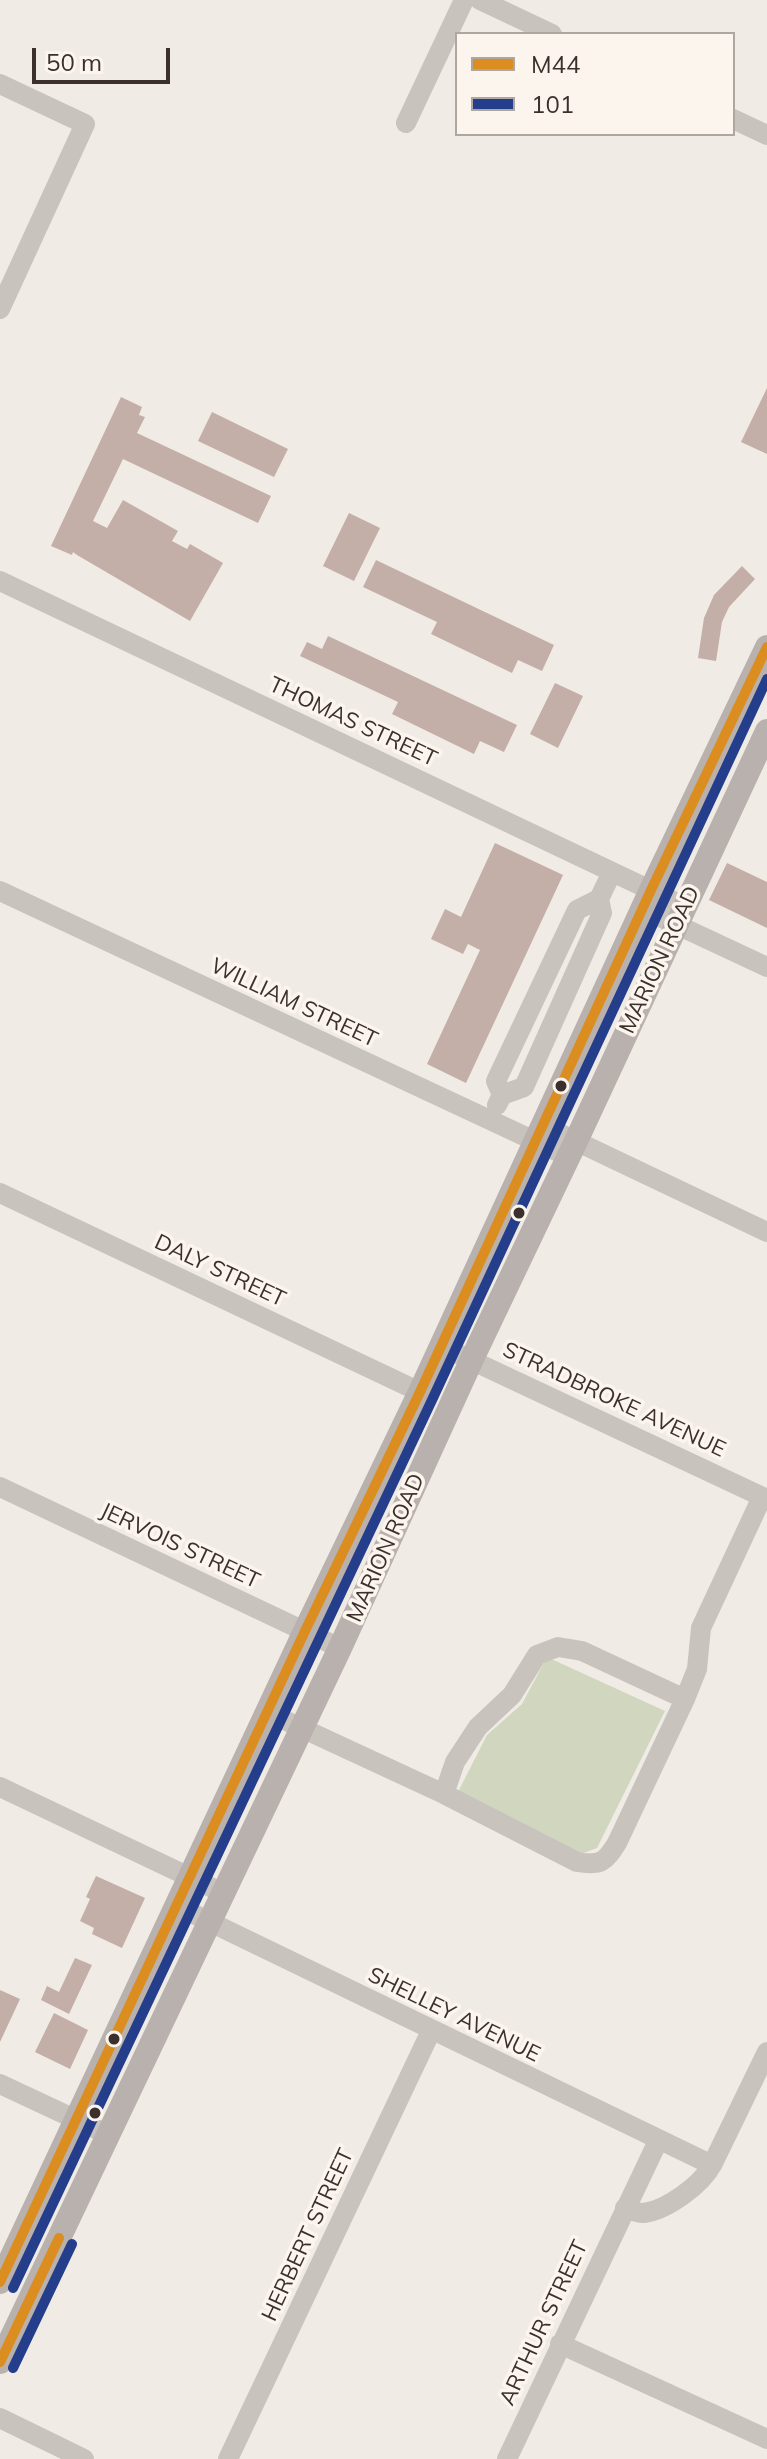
<!DOCTYPE html>
<html>
<head>
<meta charset="utf-8">
<style>
	body { margin:0 }
	#map { position:relative; width:767px; height:2459px; overflow:hidden; background:#f0ebe5; font-family:Mulish,sans-serif }
	canvas { display:block }
	.legend { position:absolute; left:455px; top:32px; width:280px; height:104px; box-sizing:border-box; background:#fbf5ee; border:2px solid #aea6a0; margin:0; padding:10px 14px; list-style:none; font-size:24px; color:#3b302b }
	.legend li { display:flex; align-items:center; gap:16px; height:40px }
	.legend b { width:40px; border:2px solid #aea6a0 }
	.scale { position:absolute; left:32px; top:48px; width:138px; height:36px; box-sizing:border-box; border:4px solid #3b302b; border-top:0; padding-left:10px; font-size:24px; line-height:28px; white-space:nowrap; color:#3b302b; -webkit-text-stroke:6px #fbf5ee; paint-order:stroke }
</style>
</head>
<body>
<div id="map">
<canvas width="767" height="2459"></canvas>
<ul class="legend">
<li><b style="height:10px;background:#dc8d20"></b>M44</li>
<li><b style="height:10px;background:#243e8c"></b>101</li>
</ul>
<div class="scale">50 m</div>
</div>
<script>
const ctx = document.querySelector('canvas').getContext('2d');
ctx.lineJoin = 'round';
function fillPath(path, color) { ctx.fillStyle = color; ctx.fill(path, 'evenodd'); }
function stroke(path, color, width, dash) { ctx.strokeStyle = color; ctx.lineWidth = width; ctx.lineCap = dash ? 'butt' : 'round'; ctx.setLineDash(dash || []); ctx.stroke(path); }
function drawText(font, color, halo, rows, align = 'center') {
  ctx.font = font + ' Mulish,sans-serif'; ctx.lineWidth = 7; ctx.setLineDash([]); ctx.textBaseline = 'middle'; ctx.strokeStyle = halo; ctx.fillStyle = color; for (const [text, x, y, turn = 0] of rows) {
    ctx.save(); ctx.translate(x, y); ctx.rotate((+turn || 0) * Math.PI / 180); ctx.textAlign = isNaN(turn) ? turn : align; if (halo) ctx.strokeText(text, 0, 0); ctx.fillText(text, 0, 0); ctx.restore();
  }
}
fillPath(new Path2D(`
	M547,1657L665,1711L597,1848L581,1854L457,1794L487,1735L522,1704Z`), '#d1d6bf');
fillPath(new Path2D(`
	M767,388V454L741,442Z
	M121,397L142,407L139,415L145,417L137,433L271,496L258,523L123,459L93,521L107,528L123,500L178,531L172,541L187,549L190,544L223,563L190,621L77,555L73,552L72,555L51,546Z
	M212,412L288,449L274,477L198,441Z
	M349,513L380,528L354,581L323,566Z
	M376,560L554,645L542,671L518,660L512,673L431,634L437,622L363,587Z
	M742,566L755,579L729,607L722,622L716,661L698,658L704,618L714,595Z
	M328,636L517,725L504,752L480,741L474,754L392,714L398,702L300,656L307,642L322,649Z
	M555,683L583,696L558,748L530,734Z
	M495,843L563,875L466,1083L427,1064L480,950L468,944L463,954L431,939L445,909L461,917Z
	M727,863L767,882V928L709,900Z
	M96,1876L145,1898L122,1948L92,1934L94,1928L80,1921L90,1899L86,1897Z
	M75,1958L92,1965L69,2014L41,2000L47,1986L59,1992Z
	M0,1990L20,1999L0,2042Z
	M54,2013L88,2030L70,2069L35,2052Z`), '#c3afa7');
stroke(new Path2D(`
	M480,0L552,34
	M0,84L85,124L0,309
	M733,119L767,135
	M406,123L464,0
	M0,581L686,907
	M0,891L569,1157
	M643,909L767,967
	M502,1095L524,1087L602,913L599,899L612,872
	M497,1105L502,1095L496,1081L577,910L599,899
	M542,1125L767,1232
	M0,1193L420,1392
	M441,1346L767,1499
	M0,1487L340,1648
	M267,1712L444,1794L577,1862C601,1866 605,1862 617,1843L685,1699L697,1669L701,1628L762,1497
	M0,1787L223,1893
	M444,1794L455,1762L478,1727L512,1695L537,1655L558,1647L582,1651L685,1699
	M177,1906L712,2165
	M0,2084L109,2135
	M625,2208C632,2211 637,2213 644,2213C667,2210 701,2185 712,2165L767,2052
	M560,2344L767,2439
	M0,2418L84,2459
	M228,2459L431,2031
	M507,2459L658,2141`), '#c9c3be', 20);
stroke(new Path2D(`
	M0,2282L305,1631L420,1392L651,890L767,647
	M0,2362L340,1648L472,1359L576,1141L767,731`), '#b8b1ad', 24);
stroke(new Path2D(`
	M0,2282L305,1631L420,1392L651,890L767,647
	M0,2362L59,2238`), '#dc8d20', 10);
stroke(new Path2D(`
	M13,2288C152,1992 292,1696 432,1400C545,1160 653,919 767,679
	M13,2368L72,2244`), '#243e8c', 10);
for (const [x, y, r, color] of [
	[561,1086,7,"#3b302b"],
	[519,1213,7,"#3b302b"],
	[114,2039,7,"#3b302b"],
	[95,2113,7,"#3b302b"]
]) { const dot = new Path2D(); dot.arc(x, y, r, 0, 2 * Math.PI); ctx.fillStyle = color; ctx.fill(dot); stroke(dot, '#fbf5ee', 3); }
drawText('22px', '#3b302b', '#fbf5ee', [
	["THOMAS STREET",353,722,25],
	["MARION ROAD",660,960,-65],
	["WILLIAM STREET",294,1003,25],
	["DALY STREET",220,1271,25],
	["STRADBROKE AVENUE",614,1400,25],
	["JERVOIS STREET",180,1546,25],
	["MARION ROAD",386,1548,-66],
	["SHELLEY AVENUE",454,2015,26],
	["HERBERT STREET",308,2235,-65],
	["ARTHUR STREET",544,2323,-65]
]);
</script>
</body>
</html>
